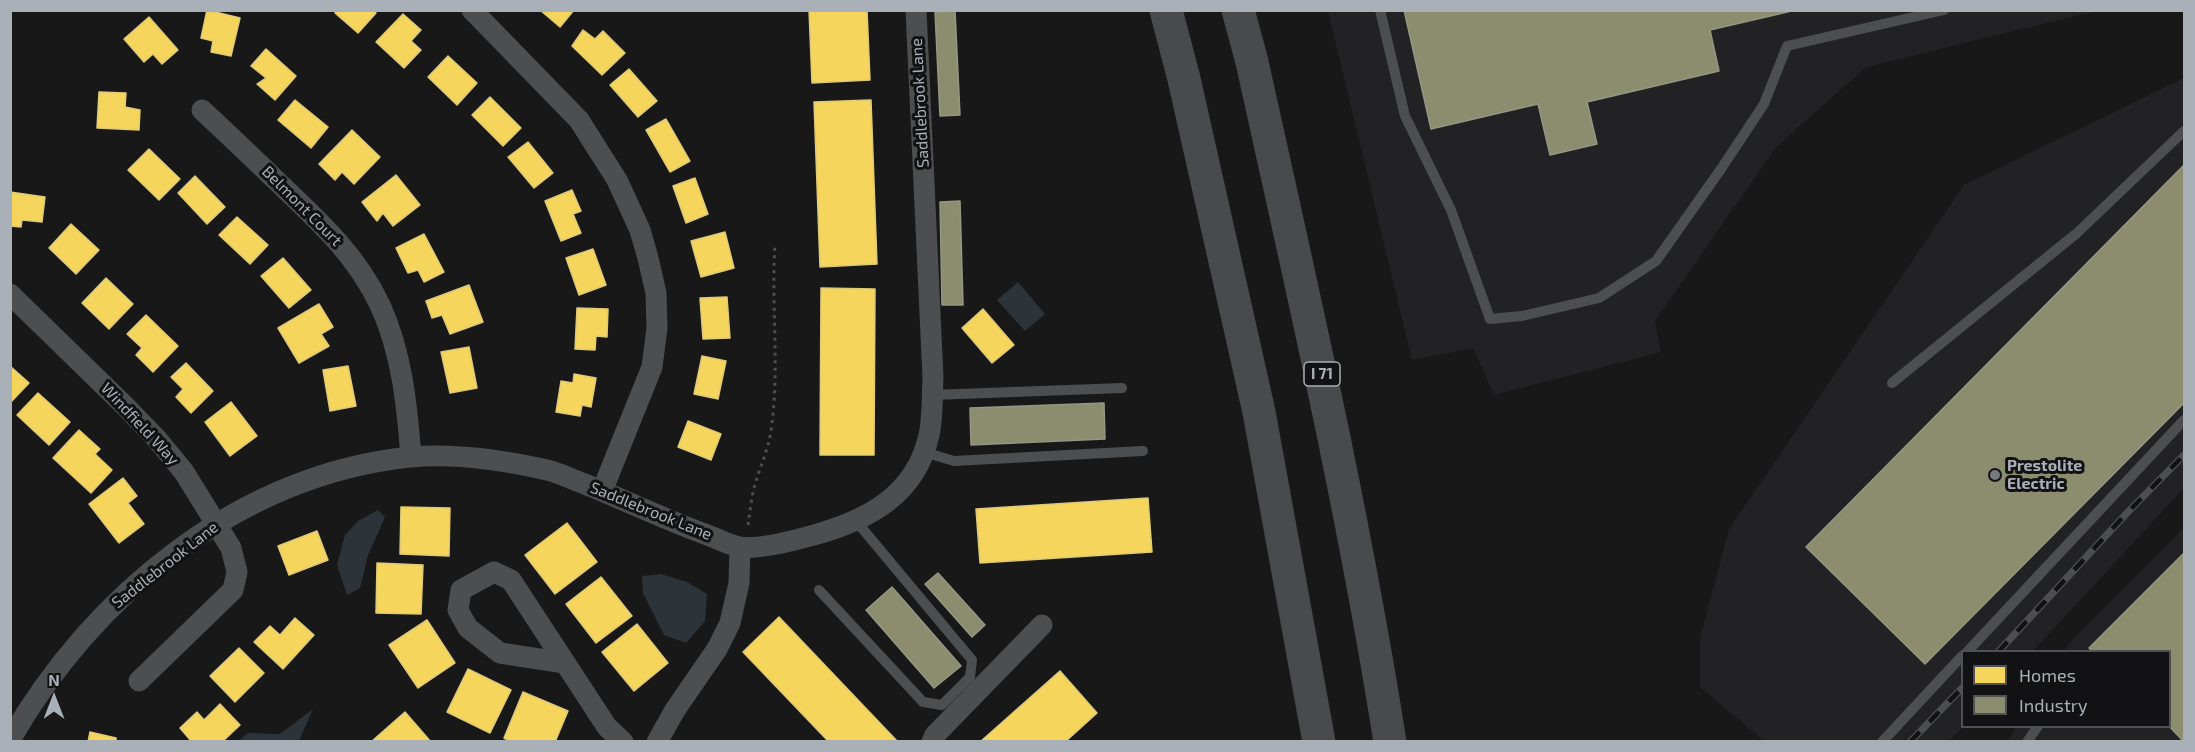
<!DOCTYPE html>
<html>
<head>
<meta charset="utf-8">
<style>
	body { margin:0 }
	#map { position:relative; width:2195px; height:752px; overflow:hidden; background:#181818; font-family:"Exo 2",sans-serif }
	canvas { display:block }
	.frame { position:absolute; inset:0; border:12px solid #aab0b7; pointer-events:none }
	.legend { position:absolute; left:1961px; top:650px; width:210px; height:78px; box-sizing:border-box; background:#121214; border:2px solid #4f5155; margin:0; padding:8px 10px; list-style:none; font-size:18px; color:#aab0b7 }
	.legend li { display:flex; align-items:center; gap:12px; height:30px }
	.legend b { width:30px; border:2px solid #4f5155 }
	.north { position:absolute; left:24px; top:668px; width:60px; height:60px; -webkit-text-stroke:4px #121214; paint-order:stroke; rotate:0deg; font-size:16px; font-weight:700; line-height:24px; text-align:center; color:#aab0b7 }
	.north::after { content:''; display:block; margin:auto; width:21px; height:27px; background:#aab0b7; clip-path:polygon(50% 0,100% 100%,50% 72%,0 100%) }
</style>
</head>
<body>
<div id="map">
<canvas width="2195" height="752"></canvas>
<div class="frame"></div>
<ul class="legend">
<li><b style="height:16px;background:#f6d55c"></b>Homes</li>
<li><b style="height:16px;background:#8c8c6e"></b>Industry</li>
</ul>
<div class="north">N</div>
</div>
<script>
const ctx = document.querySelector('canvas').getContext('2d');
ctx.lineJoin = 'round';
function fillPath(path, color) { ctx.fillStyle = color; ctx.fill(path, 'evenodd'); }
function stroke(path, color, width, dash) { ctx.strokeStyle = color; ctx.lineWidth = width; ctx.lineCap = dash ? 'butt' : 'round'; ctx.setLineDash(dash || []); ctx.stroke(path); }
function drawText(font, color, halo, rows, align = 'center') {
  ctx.font = font + ' "Exo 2",sans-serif'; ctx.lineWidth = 6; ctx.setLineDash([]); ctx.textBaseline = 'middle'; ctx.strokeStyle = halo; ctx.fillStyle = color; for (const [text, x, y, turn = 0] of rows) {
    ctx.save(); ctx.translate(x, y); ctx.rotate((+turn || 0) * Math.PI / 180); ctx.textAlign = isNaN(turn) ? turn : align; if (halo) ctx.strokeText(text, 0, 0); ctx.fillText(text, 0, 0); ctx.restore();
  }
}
fillPath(new Path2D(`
	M1328,11H2096L1866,67L1776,147L1655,321L1661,352L1494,395L1473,348L1412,360Z
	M2184,78V488L2033,651L1962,652L1963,727L1949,741H1764L1700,687V638L1729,529L1964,185Z
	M2184,528V741L2007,742L2016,727L2170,726V652L2064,651L2073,639Z`), '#222224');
fillPath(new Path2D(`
	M1018,282L1045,314L1025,331L997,300Z
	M378,510L385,517L368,555L360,588L347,595L337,565L345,535L358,521Z
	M661,574L687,582L707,594L705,621L686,643L664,635L643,593L642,576Z
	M313,709L299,741H239L248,733L280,734Z`), '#2c3439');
const homes = new Path2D(`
	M207,10L240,18L231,56L211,52L213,41L201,38Z
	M337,10H373L376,13L358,33L335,13Z
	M540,10H574L560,27Z
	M809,10H867L870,80L812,83Z
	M403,14L421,30L411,41L421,50L404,68L376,42Z
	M149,17L178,50L162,64L153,54L144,62L124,39Z
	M583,30L595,39L603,31L625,53L602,75L572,46Z
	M266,49L296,76L275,100L257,84L266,78L251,66Z
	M448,56L477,83L457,105L428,77Z
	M629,69L657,101L638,117L610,85Z
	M99,92L126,93L125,107L140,110L139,130L97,128Z
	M490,97L521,128L503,146L472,115Z
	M295,100L328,127L311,148L278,120Z
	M871,100L877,264L820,267L814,102Z
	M666,119L690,161L670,172L646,130Z
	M352,130L380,157L354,184L342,172L335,180L319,164Z
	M528,142L553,173L534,188L508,157Z
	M149,149L180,179L159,200L128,170Z
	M396,175L420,205L393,226L383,213L377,221L362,202Z
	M195,176L225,207L207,224L178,193Z
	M695,178L708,214L686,223L673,186Z
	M572,190L581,211L573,214L581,233L561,241L545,201Z
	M10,192L45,197L42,222L22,220L21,227L10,226Z
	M237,217L268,245L250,264L219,235Z
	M71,224L99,250L76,274L49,248Z
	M725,232L734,268L701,277L691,241Z
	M424,234L444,272L424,282L418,270L408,273L396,248Z
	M593,249L606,285L579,295L566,258Z
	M283,258L311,290L289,308L261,276Z
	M106,278L133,304L109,329L82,303Z
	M469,285L483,322L450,334L442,315L432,318L426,301Z
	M821,288L875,289L874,455H820Z
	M727,297L730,338L703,339L700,298Z
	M319,304L333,327L321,334L329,346L299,363L278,328Z
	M577,308L608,309L607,337L596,336L595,350L575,349Z
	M983,309L1014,345L992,363L962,328Z
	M146,315L178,346L153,372L136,355L142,348L127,334Z
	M469,347L477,388L450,393L441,352Z
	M702,356L726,361L718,399L694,394Z
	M186,363L213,391L191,413L176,397L183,389L171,377Z
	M10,366L29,383L10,403Z
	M348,366L356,406L330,411L323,370Z
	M574,374L596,378L591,407L582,405L580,416L556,412L561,381L573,383Z
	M38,393L70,422L49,445L17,415Z
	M231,402L257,436L230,456L205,422Z
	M688,421L721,434L711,460L678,447Z
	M79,430L100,449L95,454L112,470L91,493L53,458Z
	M123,478L137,496L128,503L144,524L119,543L89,504Z
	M1148,498L1152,552L980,563L976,509Z
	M401,507L450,508L449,556L400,554Z
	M567,523L597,562L555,594L525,555Z
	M317,531L328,560L289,575L278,546Z
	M377,563L423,565L421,614L376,613Z
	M601,577L632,616L596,643L566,604Z
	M779,617L897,741L829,742L743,652Z
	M295,618L314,635L283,669L254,642L270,626L280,635Z
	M427,620L455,663L418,688L389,645Z
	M637,624L668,663L634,691L602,652Z
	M239,648L264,673L235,702L210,676Z
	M468,669L511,690L490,733L447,712Z
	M1060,671L1097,713L1065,742H980Z
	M523,692L568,711L555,742H511L504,738Z
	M220,704L240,725L222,742H192L180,728L197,712L204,720Z
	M405,712L431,742H371Z
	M90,732L116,738V742H88Z`);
fillPath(homes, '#f6d55c');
stroke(homes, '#dfca77', 1.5);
const industry = new Path2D(`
	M1404,10H1796L1710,30L1719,71L1587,102L1597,144L1550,155L1538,104L1431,129Z
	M955,11L960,115L940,116L935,12Z
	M2184,165V403L1925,664L1806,547Z
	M960,201L963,305H942L940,202Z
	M1104,403L1105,439L971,445L970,408Z
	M2184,553V742L2169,726L2170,652H2093L2089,648Z
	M938,573L985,625L972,637L925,584Z
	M892,587L961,666L934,688L866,610Z`);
fillPath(industry, '#8c8c6e');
stroke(industry, '#959784', 1.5);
stroke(new Path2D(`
	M748,525C750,513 751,500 754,488C759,469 768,451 771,431C780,369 771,306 775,244`), '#4e4f51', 3, [3, 4.5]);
stroke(new Path2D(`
	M1380,10L1405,116L1451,210L1490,319L1522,316L1599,298L1656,261L1721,169L1764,104L1787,46L1944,10
	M1892,383L2077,233L2184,131
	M932,395L1122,388
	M924,452L954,461L1143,451
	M819,590L923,702L942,705L970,677L972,660L856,521
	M1967,652L2184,420
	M1882,742L1962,656
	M2027,742L2038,726`), '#4c4e50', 10);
stroke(new Path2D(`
	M472,10L579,120L617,180L640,230L648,258L656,293L657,328L652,367L602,491
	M202,110C229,135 255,160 282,186C321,223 356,255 380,305C402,353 407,405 411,457
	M10,294L124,405L156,438L184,472L231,548L237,572L233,590L139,681
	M565,663L500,653L468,628L458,610L461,590L494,572L511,580L607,727L623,742
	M10,740C93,595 239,475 410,457C455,453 503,460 547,470C560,473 573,480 585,484C624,500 662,518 702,533C714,537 728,545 740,547C758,550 796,540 814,535C868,520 916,495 929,435C933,417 932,396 933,378L916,10
	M657,742L675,710L717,649L730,623L739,583L740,547
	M932,742L935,735L1042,625`), '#4c4e50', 21);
stroke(new Path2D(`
	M1166,10L1184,79L1259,412L1319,742
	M1238,10L1252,62C1302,288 1354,513 1390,742`), '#494a4d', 33);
const rail = new Path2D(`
	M1998,652L2126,514L2184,455
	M1910,742L1962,688`);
stroke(rail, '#4c4e4f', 7);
stroke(rail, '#121214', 4.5, [14]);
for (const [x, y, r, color] of [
	[1995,475,6,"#777b7f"]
]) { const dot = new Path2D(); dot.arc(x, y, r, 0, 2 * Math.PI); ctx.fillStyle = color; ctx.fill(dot); stroke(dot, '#121214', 2); }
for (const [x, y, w] of [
	[1322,374,36]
]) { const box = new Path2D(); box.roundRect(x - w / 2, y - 12, w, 24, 4.5); ctx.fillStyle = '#121214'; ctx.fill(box); stroke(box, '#aab0b7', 1.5); }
drawText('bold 15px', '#aab0b7', null, [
	["I 71",1322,374]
]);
drawText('16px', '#aab0b7', '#121214', [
	["Saddlebrook Lane",920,103,-93],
	["Belmont Court",302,206,45],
	["Windfield Way",140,424,47],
	["Saddlebrook Lane",651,511,22],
	["Saddlebrook Lane",165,565,-38]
]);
drawText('bold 16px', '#aab0b7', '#121214', [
	["Prestolite",2007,466],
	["Electric",2007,484]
], 'left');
</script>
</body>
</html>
